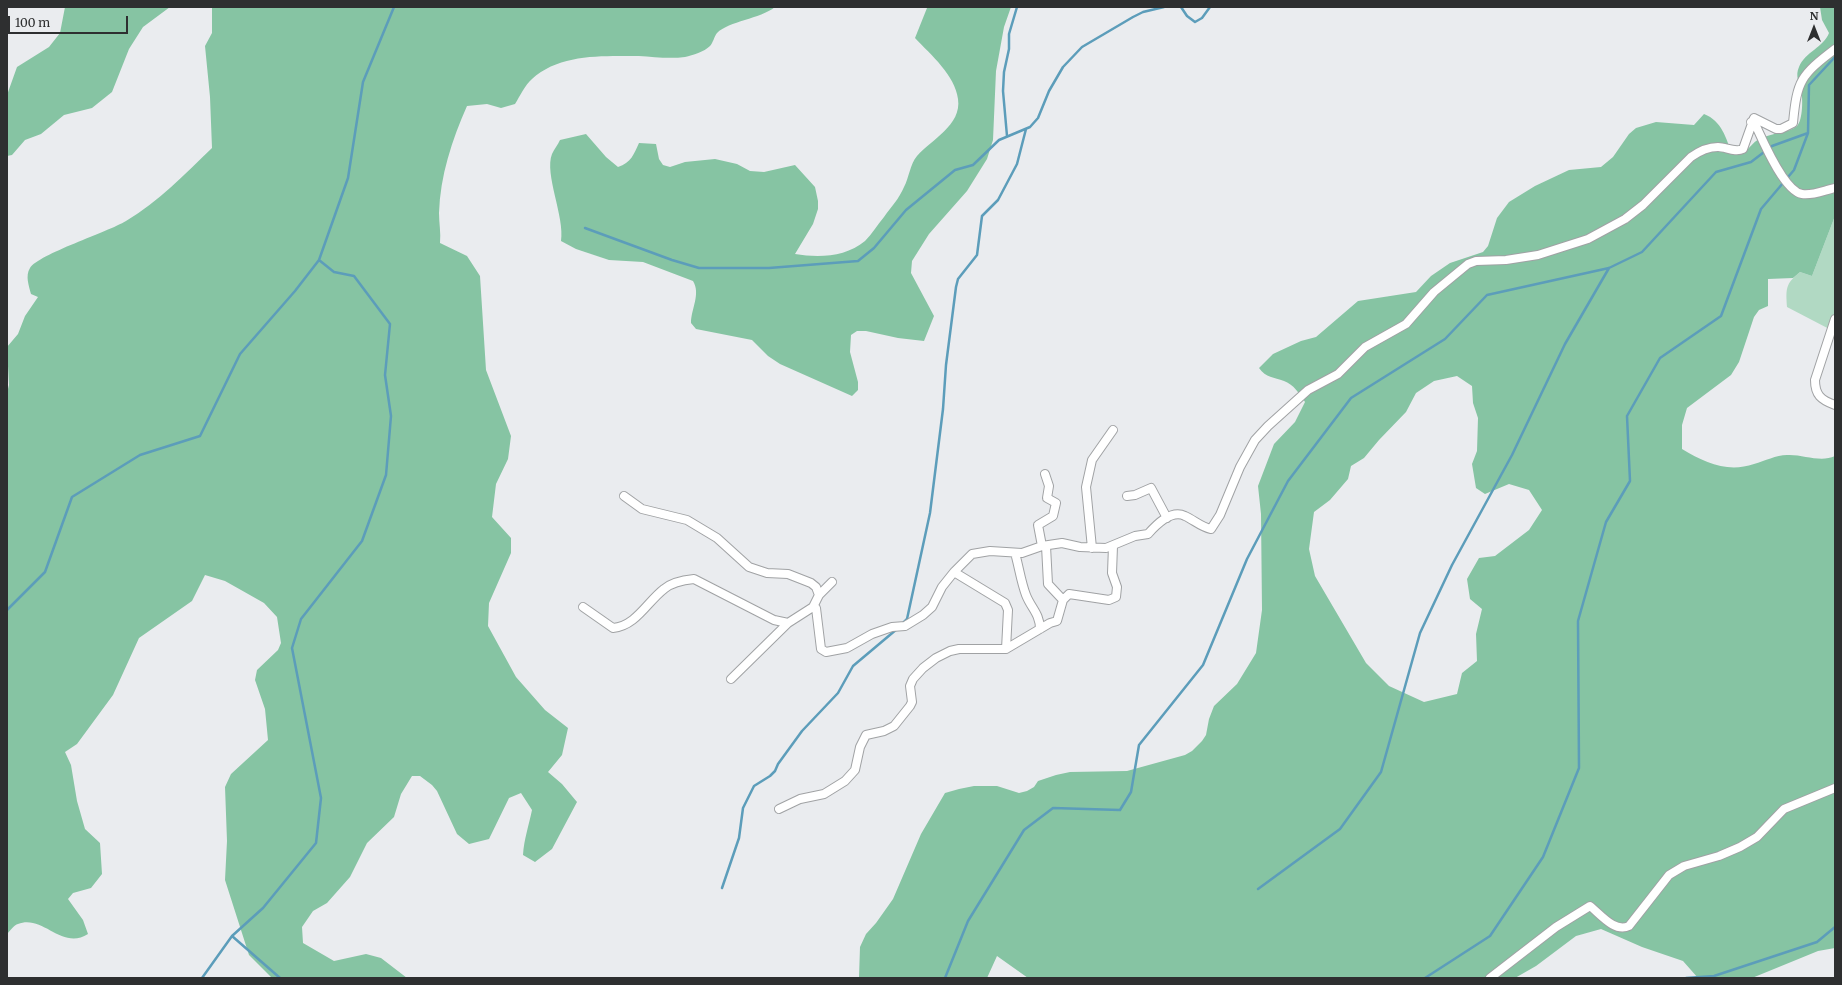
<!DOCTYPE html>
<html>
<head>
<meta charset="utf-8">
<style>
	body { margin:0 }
	#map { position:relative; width:1842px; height:985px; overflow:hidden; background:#eaecef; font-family:Merriweather,serif }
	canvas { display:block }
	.frame { position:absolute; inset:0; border:8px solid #2e2f30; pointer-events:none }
	.north { position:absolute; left:1794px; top:8px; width:40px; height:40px; -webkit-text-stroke:3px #eaecef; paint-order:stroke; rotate:0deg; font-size:11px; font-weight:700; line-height:16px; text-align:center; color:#2e2f30 }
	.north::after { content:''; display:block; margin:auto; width:14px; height:18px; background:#2e2f30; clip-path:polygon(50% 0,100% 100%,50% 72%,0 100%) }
	.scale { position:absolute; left:8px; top:16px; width:120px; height:18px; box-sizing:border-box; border:2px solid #2e2f30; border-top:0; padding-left:5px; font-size:12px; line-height:14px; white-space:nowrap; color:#2e2f30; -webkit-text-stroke:3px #eaecef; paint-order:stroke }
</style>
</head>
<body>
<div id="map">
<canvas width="1842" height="985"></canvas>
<div class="frame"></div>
<div class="north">N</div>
<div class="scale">100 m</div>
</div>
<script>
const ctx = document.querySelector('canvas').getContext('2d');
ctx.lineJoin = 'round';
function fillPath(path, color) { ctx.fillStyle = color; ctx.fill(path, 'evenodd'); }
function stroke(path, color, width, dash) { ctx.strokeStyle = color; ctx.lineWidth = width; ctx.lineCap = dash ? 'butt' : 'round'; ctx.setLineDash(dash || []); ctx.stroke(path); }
fillPath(new Path2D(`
	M1835,216V332L1787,307C1786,289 1785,284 1800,272L1812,276Z`), '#b1d9c3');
fillPath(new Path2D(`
	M65,7H170L143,27L129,49L112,92L92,108L64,115L41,134L25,140L12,155L7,156V95L17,67L49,47L60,33Z
	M212,7H775C760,19 729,21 717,33C714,37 713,43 710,46C704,52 693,55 685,57C670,59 654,57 639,56C604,56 560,53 532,79C525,85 520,96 515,104L501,108L487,104L467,106C452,140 440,176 439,213C439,223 441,233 440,243L467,256L480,276L486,370L511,436L508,459L496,484L492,517L511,538V553L489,603L488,626L516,677L545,710L568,728L562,755L548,772L562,784L577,802L552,849L535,862L523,855C524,839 529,825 532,810L521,793L509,798L489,839L469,844L457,834L437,791L432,785L420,776H412L401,794L394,817L367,843L350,877L327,903L313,911L302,927L303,943L334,961L366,954L381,958L407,978H272L249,955L225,880L227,841L225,787L231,774L268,740L265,709L255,680L257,670L278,650L281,643L277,617L264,603L241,590L225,581L205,575L192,601L139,638L113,695L77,744L65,752L71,765L77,801L85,829L100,843L102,874L91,888L73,893L68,899L83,920L88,934C62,951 43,914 18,924C14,925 10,931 7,934V393L9,385L7,347L18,334L25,316L38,297L31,294C29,286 25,276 30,268C39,254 108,232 126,221C158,202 185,174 212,148L210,97L205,46L212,33Z
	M1011,7L1004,27L996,71L993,140L987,159L967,191L929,234L912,261L911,273L934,316L924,341L898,338L866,331H857L851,335L850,352L858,382V390L852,396L780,364L768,356L752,340L696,329L691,323C691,309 701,294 693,281L643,262L609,260L576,249L561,241C565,217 544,174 552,154C554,149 558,145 560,140L586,134L606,157L618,167C631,163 634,154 639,143L656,144L659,159L663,165L670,167L685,162L715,159L737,164L750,171L764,172L795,165L815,187L818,201V209L813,224L795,254C819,258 846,257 865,241C872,234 877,225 884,217C891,207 899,199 904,187C909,178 910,164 917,156C931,140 962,125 958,99C955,75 931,55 915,38L927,8Z
	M1820,7H1835V216L1812,276L1800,272L1793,278L1768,279V306L1759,310L1754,317L1739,362L1731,375L1687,408L1682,425V449C1705,463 1728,473 1754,464C1765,461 1776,455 1787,455C1803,454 1820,463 1835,456V948L1818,951L1752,978H1698L1683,961L1642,947L1601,929L1576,936L1536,966L1515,978H1028L997,956L987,978H859L860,947L866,934L876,923L893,899L921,834L945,793L959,789L974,786H997L1019,793L1027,791L1034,787L1038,781L1056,775L1070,772L1127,771L1185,755L1192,751L1202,741L1206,735L1209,719L1214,706L1237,684L1256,653L1262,610L1261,514L1258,486L1274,444L1295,422L1305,402C1300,394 1293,384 1284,381C1274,377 1266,378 1259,368L1273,354L1301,341L1316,337L1358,301L1416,292L1431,276L1450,263L1483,252L1488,246L1497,218L1509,202L1535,186L1569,170L1601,167L1613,157L1629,134L1636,128L1656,122L1694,125L1704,114C1722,121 1726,138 1732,154C1747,156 1750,144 1759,139C1771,133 1789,133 1797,126C1803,120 1803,98 1801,90C1799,82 1795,76 1799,67C1805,52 1824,47 1829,33L1822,20ZM1457,376L1472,386L1473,403L1478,418L1477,451L1472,464L1476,488L1485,494L1509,484L1529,490L1542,510L1529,530L1495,556L1479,558L1467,579L1470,599L1482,609L1476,634L1477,661L1462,673L1457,694L1424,702L1389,686L1366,663L1315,576L1309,549L1314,512L1330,500L1348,479L1351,466L1364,458L1379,440L1406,412L1416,393L1434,381Z`), '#86c4a3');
stroke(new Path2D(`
	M1181,7L1187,16L1195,22L1202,18L1210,7
	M1007,136L1003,91L1004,72L1009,49V34L1017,7
	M585,228L672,260L699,268H769L858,261L874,248L906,210L955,170L973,165L999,140L1030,127L1038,118L1049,91L1063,67L1082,47L1133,17L1143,12L1164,7
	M7,610L45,572L72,497L140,455L200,436L240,354L295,291L319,260L348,178L363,82L394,7
	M902,624L907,619L930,513L943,409L946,365L956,287L958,279L977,255L982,216L998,200L1017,164L1026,129
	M722,888L739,838L743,808L754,786L770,776L775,771L778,764L802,731L838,693L853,666L897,629
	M1258,889L1340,829L1381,772L1420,633L1452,565L1512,455L1565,344L1609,268
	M232,936L280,978
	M202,978L232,936L263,908L316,843L321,798L292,648L301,619L362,541L386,475L391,416L385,375L390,324L354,276L334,272L319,260
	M945,978L968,921L1024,830L1053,808L1120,810L1131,792L1139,745L1203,665L1247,559L1288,481L1351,398L1445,339L1487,295L1609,268L1642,252L1716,172L1751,162L1772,146L1808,133L1809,85L1835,57
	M1425,978L1490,936L1543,857L1579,768L1578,621L1606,522L1630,481L1627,416L1660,358L1721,316L1761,209L1794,170L1808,133
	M1686,978L1714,976L1817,942L1835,927`), '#5c9dba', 2.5);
const minor = new Path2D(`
	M1751,122L1756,126C1763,141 1784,191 1802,194C1812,196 1825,190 1835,188
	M1835,319L1815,380C1815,395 1821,400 1835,405
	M624,496L642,509L687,520L717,538L749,567L767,573L788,574L811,583L816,587L819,595
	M1127,496L1135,495L1151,488L1167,518
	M1042,546L1038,525L1053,516L1056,503L1047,498L1049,486L1045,474
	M1046,546L1048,584L1063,600
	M1092,548L1086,487L1092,460L1113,430
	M1015,553C1019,567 1021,582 1026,595C1031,608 1040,614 1040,629
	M954,572L1005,603L1008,610L1006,649
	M583,607L613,628C636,626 647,602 664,589C672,582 684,580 694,579L774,620L788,623L813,607L816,608L821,649L826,652L847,648L872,634L892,627L905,626L923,615L932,607L942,587L954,572L972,554L990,551L1022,553L1042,546L1062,543L1080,547L1106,548L1135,536L1148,534C1156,525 1171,509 1185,516C1194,520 1201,527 1211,529L1220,515L1240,467L1255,440L1268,426L1308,390L1338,374L1365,347L1406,324L1434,292L1468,264L1476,261L1506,260L1538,255L1588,239L1625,219L1643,205L1691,157C1698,152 1708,147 1718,147C1726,147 1735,153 1743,149L1754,118L1776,129H1781L1793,123C1797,80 1801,75 1835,49
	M813,607L819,595L832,582
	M731,679L788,623
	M779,809L800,799L824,794L845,781L855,770L860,747L866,735L884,731L894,726L910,706L912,702L910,686L913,679L923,668L936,658L950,651L959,649H1006L1050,623L1057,621L1063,600L1069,594L1109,600L1116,597L1117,587L1112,573L1113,546
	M1490,978L1556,927L1590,906C1601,915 1615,933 1629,926L1669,875L1684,866L1719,856L1740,847L1757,837L1784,809L1835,788`);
stroke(minor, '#a0a2a4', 10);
stroke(minor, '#fff', 8);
</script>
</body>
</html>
